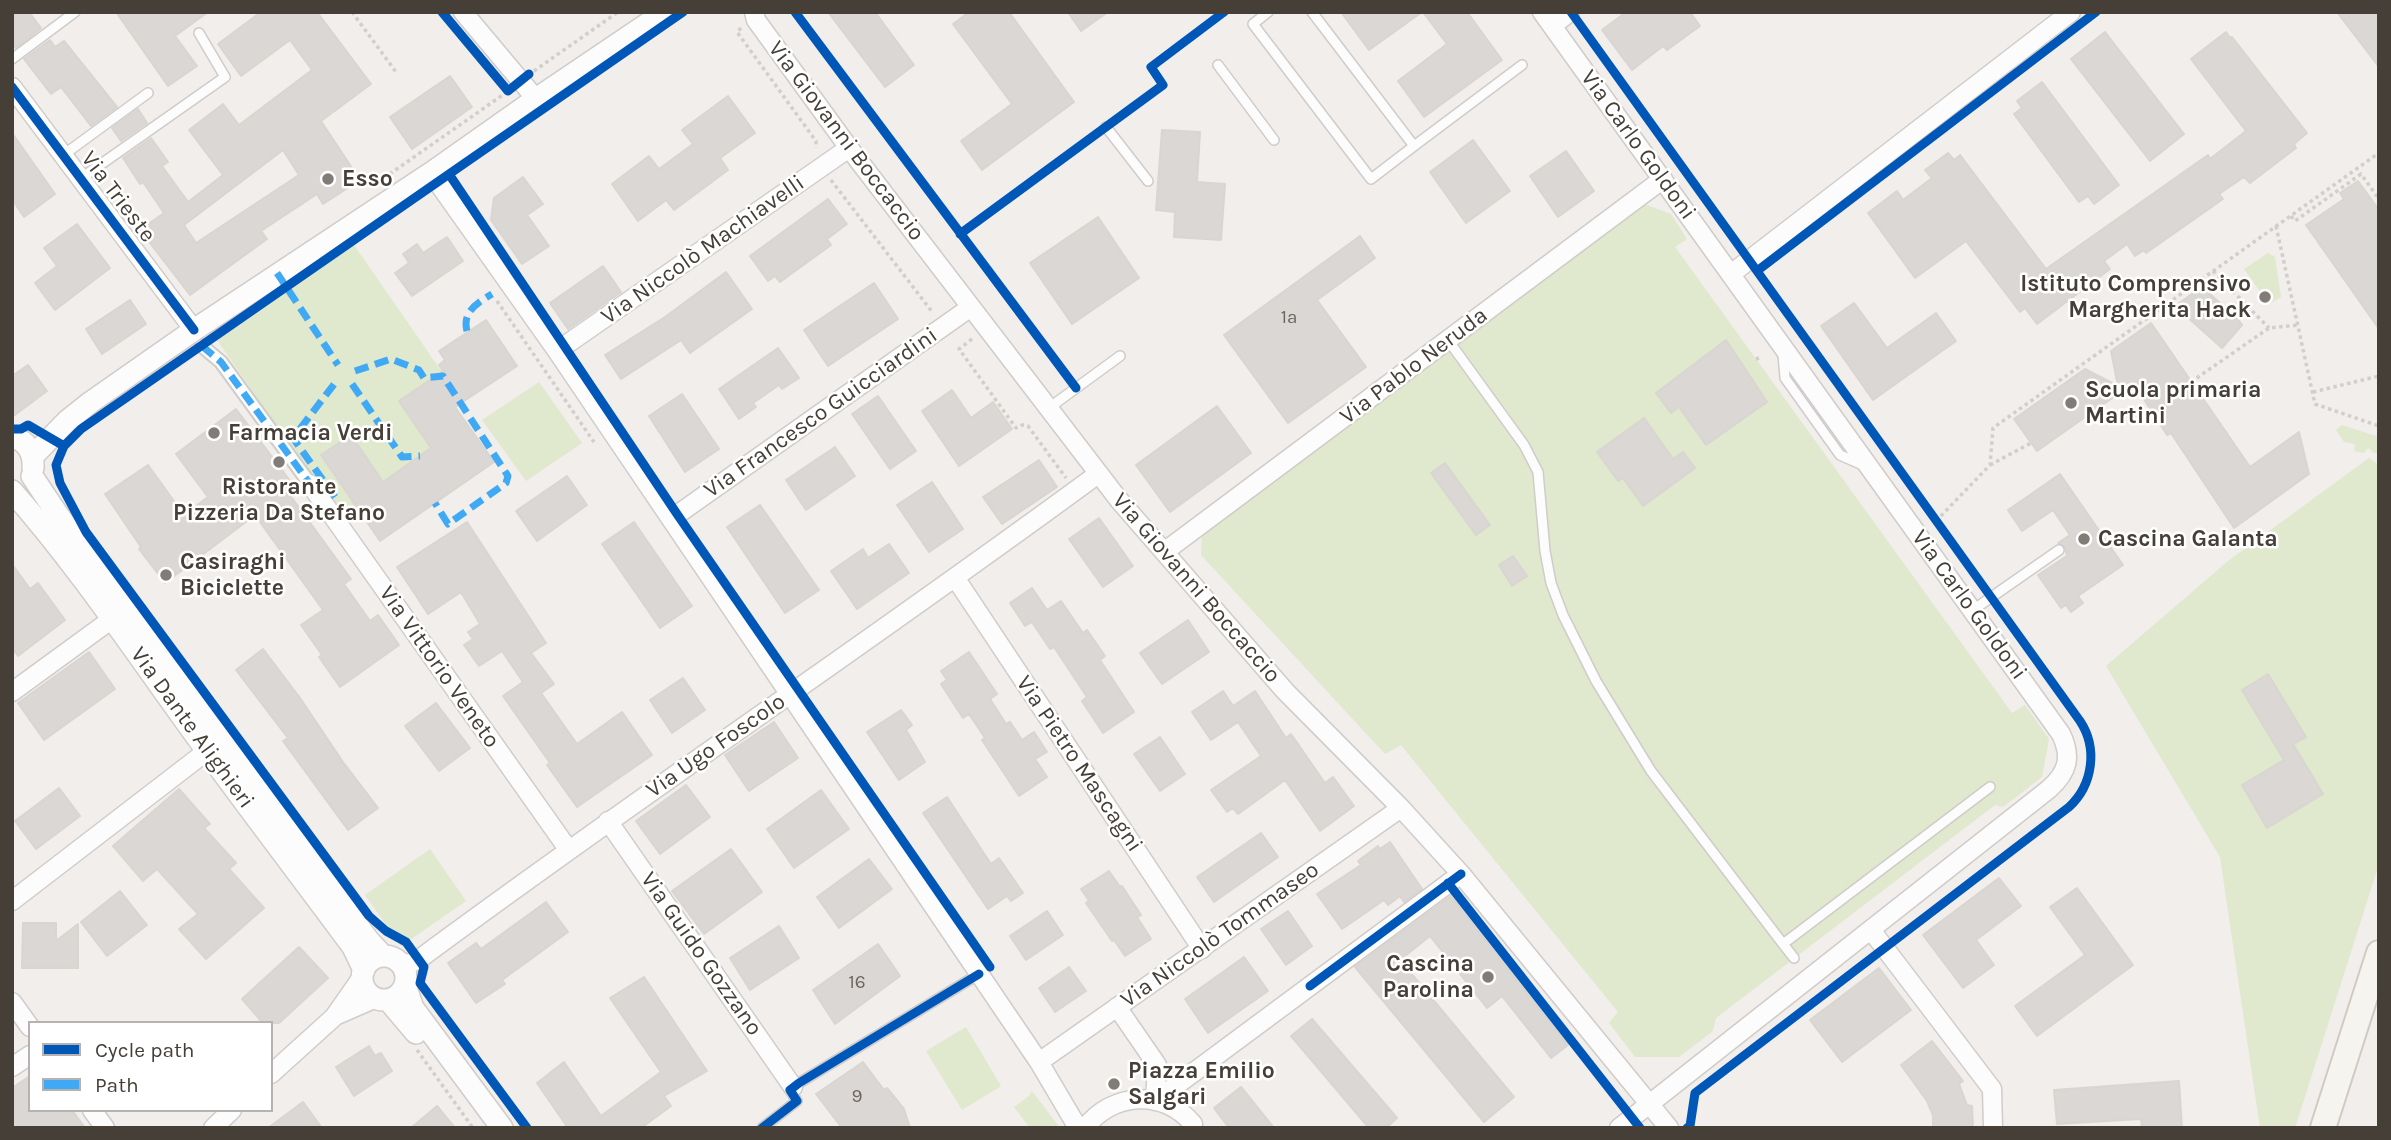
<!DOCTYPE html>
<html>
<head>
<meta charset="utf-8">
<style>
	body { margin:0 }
	#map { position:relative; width:2391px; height:1140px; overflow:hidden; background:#f1eeeb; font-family:Karla,sans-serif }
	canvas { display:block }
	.frame { position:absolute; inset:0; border:14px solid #463f38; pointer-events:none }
	.legend { position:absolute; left:28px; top:1021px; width:245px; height:91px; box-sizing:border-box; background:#fff; border:2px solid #b5b2af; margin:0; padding:9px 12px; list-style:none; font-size:21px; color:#463f38 }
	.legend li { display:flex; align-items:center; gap:14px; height:35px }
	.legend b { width:35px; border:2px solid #b5b2af }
</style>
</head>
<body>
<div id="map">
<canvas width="2391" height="1140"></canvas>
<div class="frame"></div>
<ul class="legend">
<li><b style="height:9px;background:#0057b8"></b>Cycle path</li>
<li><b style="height:9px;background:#3fa9f5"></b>Path</li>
</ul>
</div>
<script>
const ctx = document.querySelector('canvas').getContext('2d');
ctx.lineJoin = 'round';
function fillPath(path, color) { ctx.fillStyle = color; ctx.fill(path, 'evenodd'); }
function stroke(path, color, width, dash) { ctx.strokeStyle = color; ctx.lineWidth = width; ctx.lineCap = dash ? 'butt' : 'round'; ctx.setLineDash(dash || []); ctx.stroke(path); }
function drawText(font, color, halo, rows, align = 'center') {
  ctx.font = font + ' Karla,sans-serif'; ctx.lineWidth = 5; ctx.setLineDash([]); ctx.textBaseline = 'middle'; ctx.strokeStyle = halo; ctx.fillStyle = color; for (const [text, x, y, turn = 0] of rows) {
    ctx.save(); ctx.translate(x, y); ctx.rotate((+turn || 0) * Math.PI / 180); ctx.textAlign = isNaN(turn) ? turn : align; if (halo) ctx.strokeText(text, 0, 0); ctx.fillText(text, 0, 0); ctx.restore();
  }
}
fillPath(new Path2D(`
	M1644,204L1671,214L1687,239L1675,247L2012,713L2025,705L2049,739L2042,777L2003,807L1995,805L1716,1018L1713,1031L1679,1057H1635L1609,1023L1618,1012L1401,745L1385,754L1201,555L1202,534Z
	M352,242L442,372L432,448L339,517L215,337Z
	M2268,253L2275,257L2281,297L2269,304L2244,269Z
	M539,382L582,443L526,481L482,420Z
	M2342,425L2379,437V453H2374L2368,448L2364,453L2354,451L2355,444L2344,442L2336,430Z
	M2369,458L2379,465V864L2295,1128H2260L2220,857L2106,666L2228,561Z
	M430,849L466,901L401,946L365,895Z
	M966,1027L1001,1086L962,1110L926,1051Z
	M1032,1091L1060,1128H1030L1014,1107L1029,1096Z`), '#e0e8cd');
const building = new Path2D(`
	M12,12H29L41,28L16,48L12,43Z
	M116,12H208L175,36L197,66L168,86Z
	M261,12H317L371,84L321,121L360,180L323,204L317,194L261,231L267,239L190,295L140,230L164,213L143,182L140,184L123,158L151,138L168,162L162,166L188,202L223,175L189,130L223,104L239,125L312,70L290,40L241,76L218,44ZM283,150L299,175L196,243L184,225Z
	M828,12H875L914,65L885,87Z
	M969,12H1009L1074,102L982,170L961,141L1012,104L953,24Z
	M1068,12H1108L1081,31Z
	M1341,12H1422L1369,50Z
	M1423,12H1467L1502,60L1424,117L1398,81L1447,44Z
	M1626,12H1690L1700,26L1667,50L1663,46L1632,70L1602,30Z
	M2337,12H2379V67Z
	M2105,32L2184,134L2150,161L2071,59Z
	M2226,32L2230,38L2232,37L2307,133L2294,144L2296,148L2250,183L2244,177L2219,194L2223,199L2146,253L2144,250L2135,256L2127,244L2104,261L2110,269L2037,324L2025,308L2020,312L1966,241L1915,278L1868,213L1897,191L1903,200L1932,178L1925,170L1948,153L1954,160L1960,155L2046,269L2208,155L2210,159L2246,131L2191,59Z
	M50,40L55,47L64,41L117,107L91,126L61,87L51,94L24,59Z
	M450,76L472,107L412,149L390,117Z
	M2042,82L2119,185L2094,204L2088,196L2079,202L2014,114L2022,108L2017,101Z
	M728,96L755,133L720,158L728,170L674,210L666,200L638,221L612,184L649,156L659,169L693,144L682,130Z
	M138,109L147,123L121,141L112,128Z
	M1162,130L1200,132L1197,182L1225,184L1221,240L1174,237L1175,212L1156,210Z
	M12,133L55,194L24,217L12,199Z
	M1473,140L1510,191L1466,223L1430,172Z
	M1566,151L1594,191L1558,217L1530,176Z
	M523,177L543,204L527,215L549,246L522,264L491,220L494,198Z
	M2358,181L2379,210V329L2306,225L2344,199L2340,193Z
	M828,199L847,224L827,239L831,245L780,282L775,276L768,281L750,256Z
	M1098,217L1139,278L1072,324L1030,263Z
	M77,224L110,268L55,310L35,283L57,266L44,248Z
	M1360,236L1375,258L1317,300L1366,367L1288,423L1224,335Z
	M447,237L463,261L412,296L395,273L409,263L403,254L417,244L423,253Z
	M603,266L621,292L568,329L550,303Z
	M726,272L752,309L690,353L681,340L621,379L605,355L665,317Z
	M874,283L898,319L828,366L804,330Z
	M2202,287L2238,319L2242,325L2222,348L2175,306Z
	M130,300L146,324L102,354L86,329Z
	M1854,303L1887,348L1936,313L1956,341L1873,400L1821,326Z
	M486,320L517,366L455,407L494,462L380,541L321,455L351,435L383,482L431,448L399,401L443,371L439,365L445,360L439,351Z
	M2151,323L2250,467L2299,432L2309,474L2234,528L2171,433L2167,435L2140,393L2139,394L2132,384L2037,451L2014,419L2085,369L2118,386L2111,351Z
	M1726,340L1767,402L1706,445L1679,407L1671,413L1656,393Z
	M778,348L799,378L782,389L779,385L753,403L756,407L739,419L719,389Z
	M28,365L47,391L12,417V376Z
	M952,390L971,418L993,402L1012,429L959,466L922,411Z
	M682,394L719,449L685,472L649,416Z
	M878,396L916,451L890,469L852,414Z
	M1217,406L1251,453L1170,512L1136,465Z
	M236,409L294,486L287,491L351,579L344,584L370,621L378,615L399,645L340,687L319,657L322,655L301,625L323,610L255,515L165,583L139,549L141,547L105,494L148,465L184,515L208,497L176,454Z
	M1644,418L1673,459L1683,452L1695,468L1643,506L1623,478L1618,481L1597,452Z
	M835,447L855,476L806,510L786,480Z
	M1039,460L1057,487L1002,524L983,497Z
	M1445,463L1490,525L1476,535L1431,473Z
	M2060,474L2123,565L2078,596L2083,603L2071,612L2066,605L2061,608L2038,575L2067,556L2065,547L2058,543L2070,535L2053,510L2022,531L2008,510Z
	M567,476L587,505L537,541L516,511Z
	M932,482L963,529L929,552L897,505Z
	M760,505L819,590L785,613L727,527Z
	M1099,518L1133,566L1103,587L1069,539Z
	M467,522L546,643L531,653L554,684L541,693L577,744L622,712L652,755L577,807L547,765L550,763L503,696L523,682L502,651L479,666L464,645L473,639L468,632L480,624L461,592L428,614L397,567Z
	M634,522L692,606L660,628L602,544Z
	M889,544L909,573L857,609L831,571L863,549L868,558Z
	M1513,556L1527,576L1512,586L1499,565Z
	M12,564L30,589L38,583L65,620L18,656L12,648Z
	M1032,588L1047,610L1061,601L1083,633L1087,630L1105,656L1100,660L1134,712L1103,733L1082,701L1087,697L1054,647L1050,649L1032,622L1025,626L1010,603Z
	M1188,620L1209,652L1162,684L1140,653Z
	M263,649L300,698L343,762L378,808L348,830L283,741L288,738L236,670Z
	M89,652L115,689L44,740L18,703Z
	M969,652L997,694L990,699L1006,724L1010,722L1022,740L1034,732L1047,752L1035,759L1047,777L1019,796L982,740L985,738L969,714L963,718L941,684L947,680L941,671Z
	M2268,674L2306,737L2293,744L2323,794L2267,828L2242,785L2284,760L2242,690Z
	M683,678L705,710L672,733L650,700Z
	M1223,691L1233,706L1255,691L1286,738L1291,734L1325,783L1333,777L1354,806L1320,831L1285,780L1238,814L1233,808L1227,812L1211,790L1261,756L1238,722L1211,740L1192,712Z
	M436,703L470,748L439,771L405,726Z
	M901,710L912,725L906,730L925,762L899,780L867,732Z
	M774,722L798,758L749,791L725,755Z
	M1160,737L1185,774L1160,791L1134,754Z
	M686,785L710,817L660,854L636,821Z
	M59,788L80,816L36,849L15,821Z
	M179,789L210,824L204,828L236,863L229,869L264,908L206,959L179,929L198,914L157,869L143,881L113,846Z
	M821,790L849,829L794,868L767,829Z
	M947,797L991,864L999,858L1023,893L1011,901L1007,896L988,909L923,813Z
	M1261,833L1278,857L1214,902L1197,877Z
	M1390,842L1422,889L1404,902L1400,896L1388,905L1384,900L1342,929L1317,894L1361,865L1358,861L1378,846L1380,849Z
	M731,849L762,892L704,934L672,891Z
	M869,859L892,889L839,928L817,897Z
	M1109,871L1120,887L1122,886L1141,915L1137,917L1151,939L1125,956L1114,940L1112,941L1086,903L1089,901L1081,889Z
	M1999,878L2021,906L1976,940L1994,965L1963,988L1923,935Z
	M2077,888L2133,965L2037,1036L2015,1006L2085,955L2050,907Z
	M120,891L147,925L107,956L81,922Z
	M1451,896L1568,1045L1551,1058L1502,996L1487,1008L1430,936L1400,960L1514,1097L1484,1122L1355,967Z
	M546,902L568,932L502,980L505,984L476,1003L448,963L476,943L481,949Z
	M1047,911L1063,935L1026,960L1010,936Z
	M1288,911L1312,946L1286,965L1261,929Z
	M23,923H56V941L78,924V968H22Z
	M779,926L799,958L750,990L730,958Z
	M878,944L900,976L835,1024L813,990Z
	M299,947L328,978L279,1023H263L242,999Z
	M1244,957L1268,991L1208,1033L1185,999Z
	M1069,967L1086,991L1055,1012L1039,988Z
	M1879,968L1911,1010L1842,1062L1810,1020Z
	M644,977L707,1071L664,1096L671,1106L641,1128H568L537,1083L564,1062L601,1116L661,1072L610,998Z
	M1312,1019L1397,1118L1386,1128H1369L1291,1036Z
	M1932,1041L1963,1081L1959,1084L1967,1105L1972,1106L1973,1128H1933V1115L1927,1101L1901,1065Z
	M369,1046L375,1056L381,1053L392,1071L354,1096L336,1067Z
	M863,1062L884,1090L887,1088L904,1109L910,1128H842L816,1094Z
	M30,1076V1110H72L85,1128H12V1088Z
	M2179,1081L2182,1128H2142L2141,1119L2057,1124L2054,1090Z
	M1241,1087L1274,1128H1229L1214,1108Z
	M303,1102L322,1128H268Z
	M437,1106L455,1128H411Z`);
fillPath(building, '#dad7d4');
stroke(building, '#d9d5d1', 2);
const service = new Path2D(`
	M1268,12L1253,24L1371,179L1414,146L1312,12
	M12,59L75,12
	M1218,65L1274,140
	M1106,127L1148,181
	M1414,146L1522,65
	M62,156L148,93
	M80,179L225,77L199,33
	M1448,340L1524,445L1538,472L1545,551L1551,583L1563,615L1596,681L1651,771L1783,944L1990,787
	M1783,354L1785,378L1840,455L1863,465
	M1050,412L1057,402L1120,356
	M1973,610L2059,550
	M1783,944L1794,958
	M762,1128L797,1101L790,1090L799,1083L979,974`);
const pedestrian = new Path2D(`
	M202,346L221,362L310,484`);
const minor = new Path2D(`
	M463,12L536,99
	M754,12L756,20L849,148L1119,500L1285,691L1401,808L1461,874L1669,1128
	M1542,12L2061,734C2072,757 2068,772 2049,789L1619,1128
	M1552,26L1570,12
	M12,87L194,330
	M431,173L557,351L1039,1062L1078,1128
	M1731,274L2071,12
	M557,351L849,148
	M310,484L568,849
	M671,519L971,307
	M1164,552L1663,179
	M956,579L1202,949
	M12,692L112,619
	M608,821L793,1087
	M12,901L207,751
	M1871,930L1992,1089L1993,1128
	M400,964L411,963L418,960C642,794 874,639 1098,474
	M12,1002L30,1027
	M1117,1007L1157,1065L1155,1101
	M337,1015L376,998
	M1039,1062L1401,808
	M12,1067L30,1055
	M271,1074L334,1017L362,977
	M1155,1101L1461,874
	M92,1110L105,1128
	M213,1128L232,1110
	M1085,1128C1112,1092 1164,1089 1193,1124`);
const tertiary = new Path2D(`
	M12,437C28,441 34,453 33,468
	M33,456L67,421L91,402L194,330L431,173L536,99L665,12
	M32,476L58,515L369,941L383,956
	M12,491C84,573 143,664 207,751C255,817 305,882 353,947L364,970
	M362 978a22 22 0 1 1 44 0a22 22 0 1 1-44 0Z
	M405,985L413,1008L502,1128
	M388,1000L416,1033`);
const secondary = new Path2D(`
	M2323,1128L2379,953`);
stroke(service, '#cfccc9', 12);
stroke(pedestrian, '#cfccc9', 16);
stroke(minor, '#cfccc9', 21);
stroke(tertiary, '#cfccc9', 24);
stroke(secondary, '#cfcac3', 28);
stroke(new Path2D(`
	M352,12L396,72
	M741,28L737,32L816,141V148
	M534,71L618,12
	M384,178L507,92
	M831,180L933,313
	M2291,216L2295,221L2361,174L2379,199
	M2276,226L2315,404L2379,426
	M2213,271L2269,328
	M497,301L594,442
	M972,339L959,349L1016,428L1022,425L1028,426L1066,478
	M1756,359L1759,358
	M2191,382L2269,328L2298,325
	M2313,392L2379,376
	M1990,465L2031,443
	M1936,521L1990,465L1993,428L2376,155
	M417,1050L473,1128`), '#d1cecb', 3.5, [3.5, 3.5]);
stroke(service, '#fdfcfc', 9);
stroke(pedestrian, '#fdfcfc', 12);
stroke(minor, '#fdfcfc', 18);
stroke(tertiary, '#fdfcfc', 21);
stroke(secondary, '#f6f4ef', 24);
stroke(new Path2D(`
	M277,273L338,365
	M467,331C462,312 477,303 492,294
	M202,346L221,362L310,484
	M355,371L391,359L419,370L424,378L443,376L508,476L506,483L448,524L435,503
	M352,384L402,457L420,456
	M335,497L293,438L335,383`), '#3fa9f5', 7, [14, 7]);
stroke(new Path2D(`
	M442,12L508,91L529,74
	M795,12L1076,388
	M1571,12L2080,721C2098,748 2093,785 2069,807L1695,1093L1690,1126L1687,1128
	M12,87L194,330
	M449,174L677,514L990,967
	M960,234L1163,85L1151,67L1224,12
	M1757,271L2096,12
	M12,429H21L28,425L64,446L56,465L60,483L86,532L369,916L386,931L406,942L424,967L420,983L527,1128
	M64,446L81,429L683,12
	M1448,883L1640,1128
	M1310,986L1461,874
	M762,1128L797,1101L790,1090L799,1083L979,974`), '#0057b8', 9);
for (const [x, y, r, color] of [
	[328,179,7,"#827c77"],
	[2265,297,7,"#827c77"],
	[2071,403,7,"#827c77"],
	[214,433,7,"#827c77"],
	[279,462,7,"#827c77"],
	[2084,539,7,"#827c77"],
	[166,575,7,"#827c77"],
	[1488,977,7,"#827c77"],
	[1114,1084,7,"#827c77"]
]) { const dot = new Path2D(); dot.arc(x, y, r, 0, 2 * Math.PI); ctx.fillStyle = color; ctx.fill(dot); stroke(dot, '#fff', 2.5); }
drawText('19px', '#6c6660', null, [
	["1a",1289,318],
	["16",857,983],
	["9",857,1097]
]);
drawText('23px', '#463f38', '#fff', [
	["Via Giovanni Boccaccio",846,141,53],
	["Via Carlo Goldoni",1638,145,54],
	["Via Trieste",118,197,53],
	["Via Niccolò Machiavelli",703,250,-35],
	["Via Pablo Neruda",1414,366,-37],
	["Via Francesco Guicciardini",821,413,-35],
	["Via Giovanni Boccaccio",1196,588,49],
	["Via Carlo Goldoni",1969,605,54],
	["Via Vittorio Veneto",439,667,55],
	["Via Dante Alighieri",192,728,54],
	["Via Ugo Foscolo",716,746,-35],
	["Via Pietro Mascagni",1079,764,56],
	["Via Niccolò Tommaseo",1220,935,-35],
	["Via Guido Gozzano",701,954,55]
]);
drawText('bold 23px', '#463f38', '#fff', [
	["Esso",342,179],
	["Istituto Comprensivo",2251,284,"right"],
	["Margherita Hack",2251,310,"right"],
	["Scuola primaria",2085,390],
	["Martini",2085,416],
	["Farmacia Verdi",228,433],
	["Ristorante",279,487,"center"],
	["Pizzeria Da Stefano",279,513,"center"],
	["Cascina Galanta",2098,539],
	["Casiraghi",180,562],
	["Biciclette",180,588],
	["Cascina",1474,964,"right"],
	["Parolina",1474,990,"right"],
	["Piazza Emilio",1128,1071],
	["Salgari",1128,1097]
], 'left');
</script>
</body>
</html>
